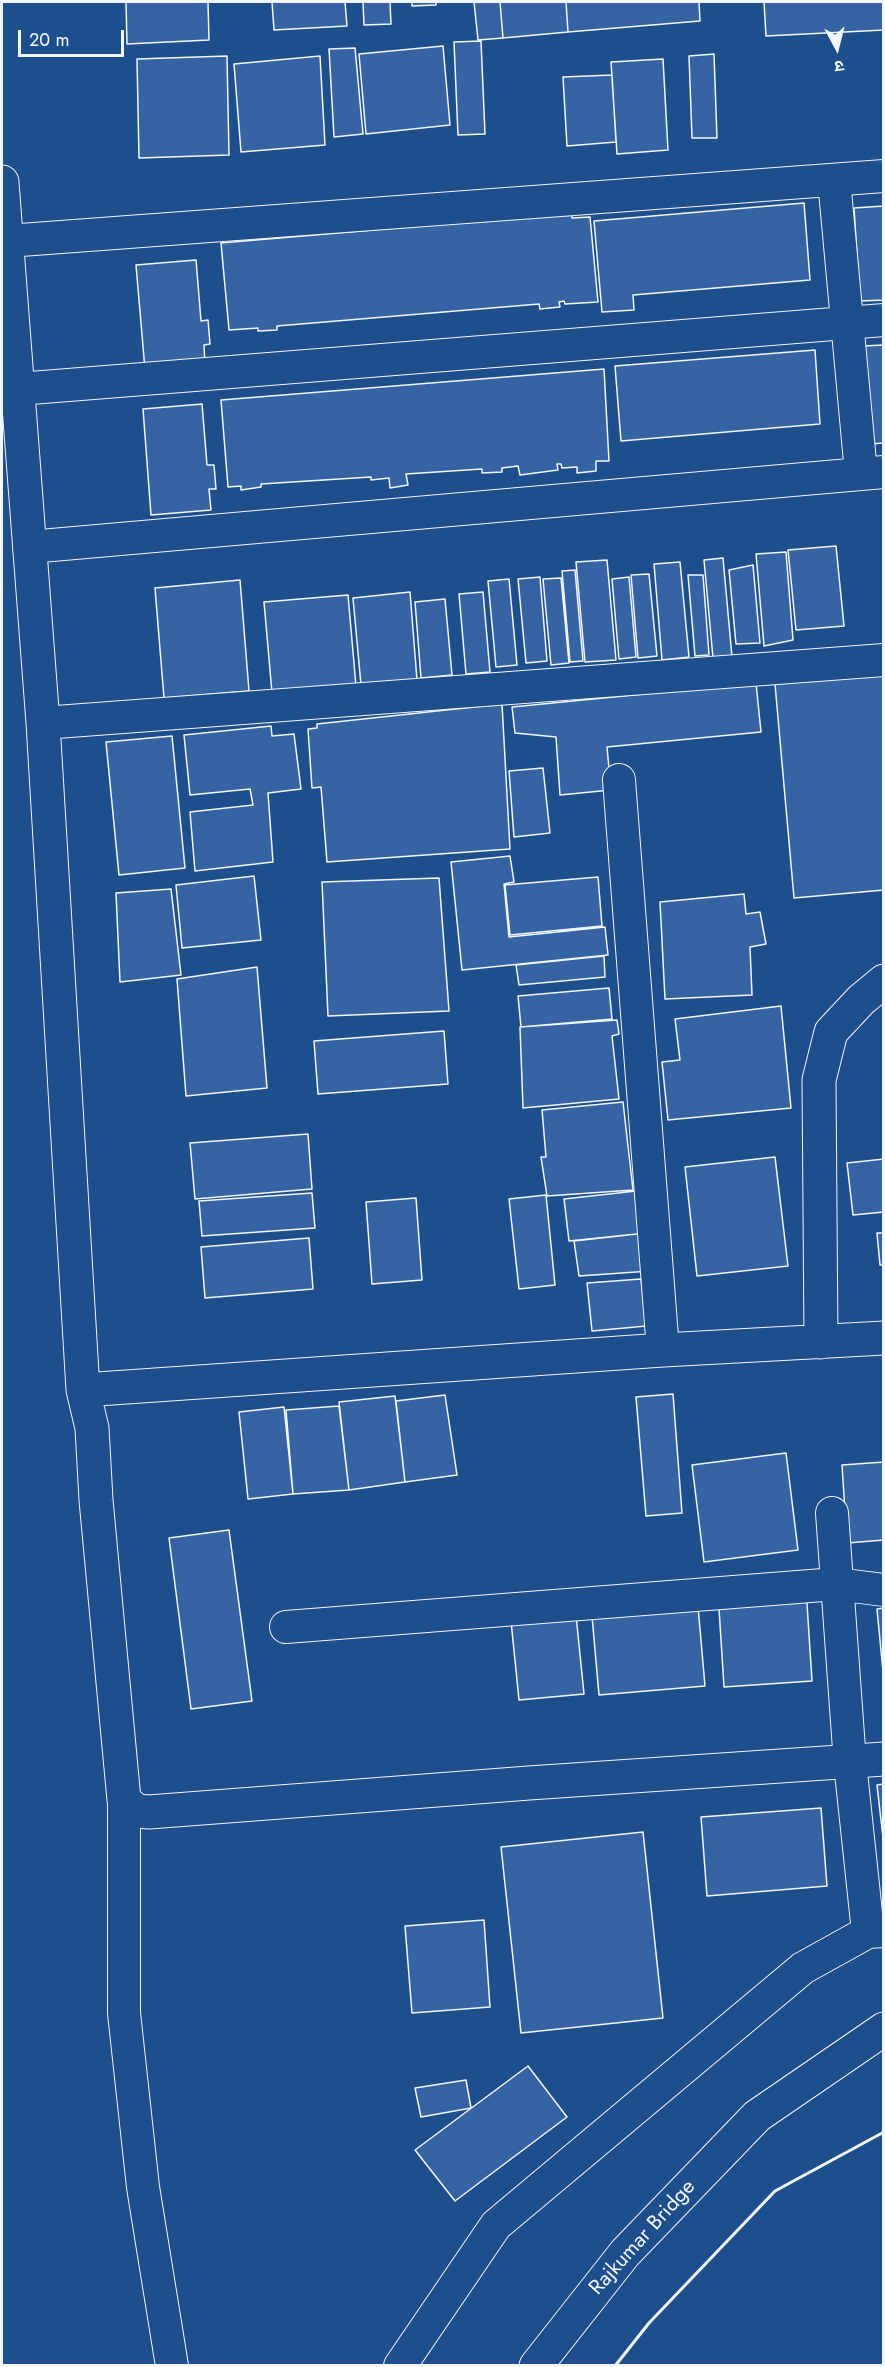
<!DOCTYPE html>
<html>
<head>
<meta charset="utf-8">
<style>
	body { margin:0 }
	#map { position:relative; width:885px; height:2367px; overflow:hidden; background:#1f4e8c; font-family:Jost,"Noto Sans Devanagari",sans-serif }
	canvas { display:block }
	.frame { position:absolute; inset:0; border:3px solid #f2f6ff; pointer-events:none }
	.north { position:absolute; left:807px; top:18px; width:60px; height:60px; -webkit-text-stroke:4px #1f4e8c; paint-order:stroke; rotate:173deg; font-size:16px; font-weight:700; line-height:24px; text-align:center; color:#f2f6ff }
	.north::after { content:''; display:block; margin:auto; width:21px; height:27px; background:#f2f6ff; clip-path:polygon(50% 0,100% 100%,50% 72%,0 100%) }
	.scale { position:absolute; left:18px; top:30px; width:106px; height:27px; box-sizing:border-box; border:3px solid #f2f6ff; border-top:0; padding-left:8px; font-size:18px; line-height:21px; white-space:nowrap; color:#f2f6ff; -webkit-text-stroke:4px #1f4e8c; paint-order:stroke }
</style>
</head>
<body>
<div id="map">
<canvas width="885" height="2367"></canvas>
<div class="frame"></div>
<div class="north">उ</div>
<div class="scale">20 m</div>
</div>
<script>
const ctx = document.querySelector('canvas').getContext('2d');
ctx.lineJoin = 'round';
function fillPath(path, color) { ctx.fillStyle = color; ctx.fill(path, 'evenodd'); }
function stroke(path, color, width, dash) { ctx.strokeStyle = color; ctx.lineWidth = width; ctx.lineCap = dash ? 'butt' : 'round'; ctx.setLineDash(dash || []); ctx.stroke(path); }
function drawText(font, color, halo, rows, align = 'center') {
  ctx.font = font + ' Jost,sans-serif'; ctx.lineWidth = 4.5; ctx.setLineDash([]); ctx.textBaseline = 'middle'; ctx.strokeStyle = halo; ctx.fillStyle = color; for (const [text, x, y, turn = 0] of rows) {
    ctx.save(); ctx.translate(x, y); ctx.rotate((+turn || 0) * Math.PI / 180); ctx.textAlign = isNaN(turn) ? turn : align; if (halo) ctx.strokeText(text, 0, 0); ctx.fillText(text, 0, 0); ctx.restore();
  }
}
const building = new Path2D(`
	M126,2H208L209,40L127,44Z
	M272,2H345L347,26L274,30Z
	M363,2H390L391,24L364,25Z
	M412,2H436V5L412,6Z
	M474,2H500L503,38L478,40Z
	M500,2H566L568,32L503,38Z
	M566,2H699L700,21L568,32Z
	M764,2H884V30L766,36Z
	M481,41L485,134L458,135L454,42Z
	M443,46L450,125L366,134L359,54Z
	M355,48L363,134L334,137L329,49Z
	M714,54L717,138H692L689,56Z
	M227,56L229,155L139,158L137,59Z
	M320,56L325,145L241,152L234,64Z
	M663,59L668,150L617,154L611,62Z
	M612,75L616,142L567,146L563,77Z
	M804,203L810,280L633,295L634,310L602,312L594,221Z
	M884,206V300L860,301L854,208Z
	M572,213V218L590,217L598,302L565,304L564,301L559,302L560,307L540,309L539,304L277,326V330L258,331V328L229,330L221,243Z
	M196,260L201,321L208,320L210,344L204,345L205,365L145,370L136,265Z
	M884,345V443L870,444L863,346Z
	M815,350L820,424L621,441L615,366Z
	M604,369L609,461H596V471L577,473V467L562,468L561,464H557L558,470L520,475L518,466L502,468V472L482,473V469L406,474L408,485L390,488L389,478L371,480V477L261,484V487L241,490V486L228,487L221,400Z
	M202,404L207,465H214L216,489H209L211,510L151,515L143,409Z
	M836,546L844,626L796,630L788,550Z
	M786,552L793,640L764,646L756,554Z
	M723,558L732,657L713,658L704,560Z
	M607,560L616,660L585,662L576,562Z
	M680,562L689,657L662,660L654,564Z
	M753,565L760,643L736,644L729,570Z
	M575,570L583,661L570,662L562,571Z
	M649,574L657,656L638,658L631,575Z
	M688,575H703L709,655L695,656Z
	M540,577L547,661L526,663L518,579Z
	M629,577L636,657L619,659L612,579Z
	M561,578L569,663L551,665L543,579Z
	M509,579L517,665L496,667L488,581Z
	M240,580L249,691L164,698L155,588Z
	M410,592L417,680L361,685L353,598Z
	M483,592L490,672L466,674L459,594Z
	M348,595L356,686L272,693L264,602Z
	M445,599L452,675L421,678L415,602Z
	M884,674V890L794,898L775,684Z
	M756,683L761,732L607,747L611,790L560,795L556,737L515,733L512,707Z
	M502,704L510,849L327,862L321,787L312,788L308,729L317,728V724Z
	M271,726L272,736L294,734L301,789L268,793L273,862L195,871L190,812L253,805L250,789L190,795L184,735Z
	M172,736L185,868L119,875L106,742Z
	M543,768L550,833L514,837L509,771Z
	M510,856L514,882L504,884L509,937L605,927L608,955L462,970L451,862Z
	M254,876L261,940L182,948L176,885Z
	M598,877L602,926L510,935L505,885Z
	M439,878L449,1011L328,1016L322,882Z
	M171,889L181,975L120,982L116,893Z
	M744,894L746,914L760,912L766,944L750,947L752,995L665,999L660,902Z
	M604,956L605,977L519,985L516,965Z
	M257,967L267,1088L186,1096L177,979Z
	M609,988L612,1019L521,1027L518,996Z
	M781,1006L791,1108L668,1120L662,1062L680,1060L675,1019Z
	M617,1020L619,1034L612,1036L619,1099L523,1108L520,1027Z
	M444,1031L448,1084L318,1094L314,1041Z
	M623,1102L633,1190L547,1196L541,1157H546L542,1110Z
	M308,1134L312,1189L195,1199L190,1143Z
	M775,1157L788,1266L697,1276L685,1167Z
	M884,1159V1212L853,1215L847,1163Z
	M636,1191L646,1233L569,1241L564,1199Z
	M312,1193L315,1228L202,1236L199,1201Z
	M546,1195L555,1285L519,1289L509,1199Z
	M416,1198L422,1280L372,1284L366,1202Z
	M646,1233L650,1271L579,1276L574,1241Z
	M877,1233H884V1265H880Z
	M309,1238L313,1289L205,1298L201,1247Z
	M641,1279L646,1326L592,1331L587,1283Z
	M673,1394L682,1513L646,1516L636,1397Z
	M445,1395L457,1475L405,1482L396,1401Z
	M395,1396L405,1482L349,1490L339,1402Z
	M339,1406L349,1490L293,1494L286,1410Z
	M284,1407L293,1494L248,1499L239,1412Z
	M786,1453L798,1550L704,1562L692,1465Z
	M884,1462V1540L847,1543L842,1465Z
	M229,1530L252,1701L191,1709L169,1538Z
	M806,1588L812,1681L724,1687L718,1593Z
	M697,1595L705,1686L599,1695L591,1605Z
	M884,1608V1682L877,1609Z
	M576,1615L584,1694L519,1700L511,1621Z
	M884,1784V1838H883L877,1785Z
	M821,1808L827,1886L707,1896L701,1817Z
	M643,1832L663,2018L521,2033L501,1847Z
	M484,1920L490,2007L412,2013L405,1926Z
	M528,2066L567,2117L455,2201L415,2150Z
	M466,2080L471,2108L421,2117L415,2088Z`);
fillPath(building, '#3563a3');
stroke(building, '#f2f6ff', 1.5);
const street = new Path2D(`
	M834,180L861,473
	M7,241L884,176
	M18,389L884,320
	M29,547L884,472
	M43,723L884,660
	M619,780L663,1350
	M832,1513L850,1763L868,1932
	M286,1627L836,1584L884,1590
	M124,1800V2013L143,2187L172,2366
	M400,2366L496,2225L803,1968L868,1932L884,1931`);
const secondary = new Path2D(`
	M2,182L43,723L83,1390L92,1428L96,1500L124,1800L137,1811L149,1812L529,1783L884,1759
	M821,1342L819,1080L831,1032L861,1000L884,981
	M83,1390L663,1350L884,1338
	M536,2366L625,2253L757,2116L884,2029`);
stroke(street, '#f2f6ff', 34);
stroke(secondary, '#f2f6ff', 35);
stroke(street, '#1f4e8c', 32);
stroke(secondary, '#1f4e8c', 33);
stroke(new Path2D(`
	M615,2366L649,2323L775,2191L884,2132`), '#f2f6ff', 3);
drawText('21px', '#f2f6ff', '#1f4e8c', [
	["Rajkumar Bridge",643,2238,-48]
]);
</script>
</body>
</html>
